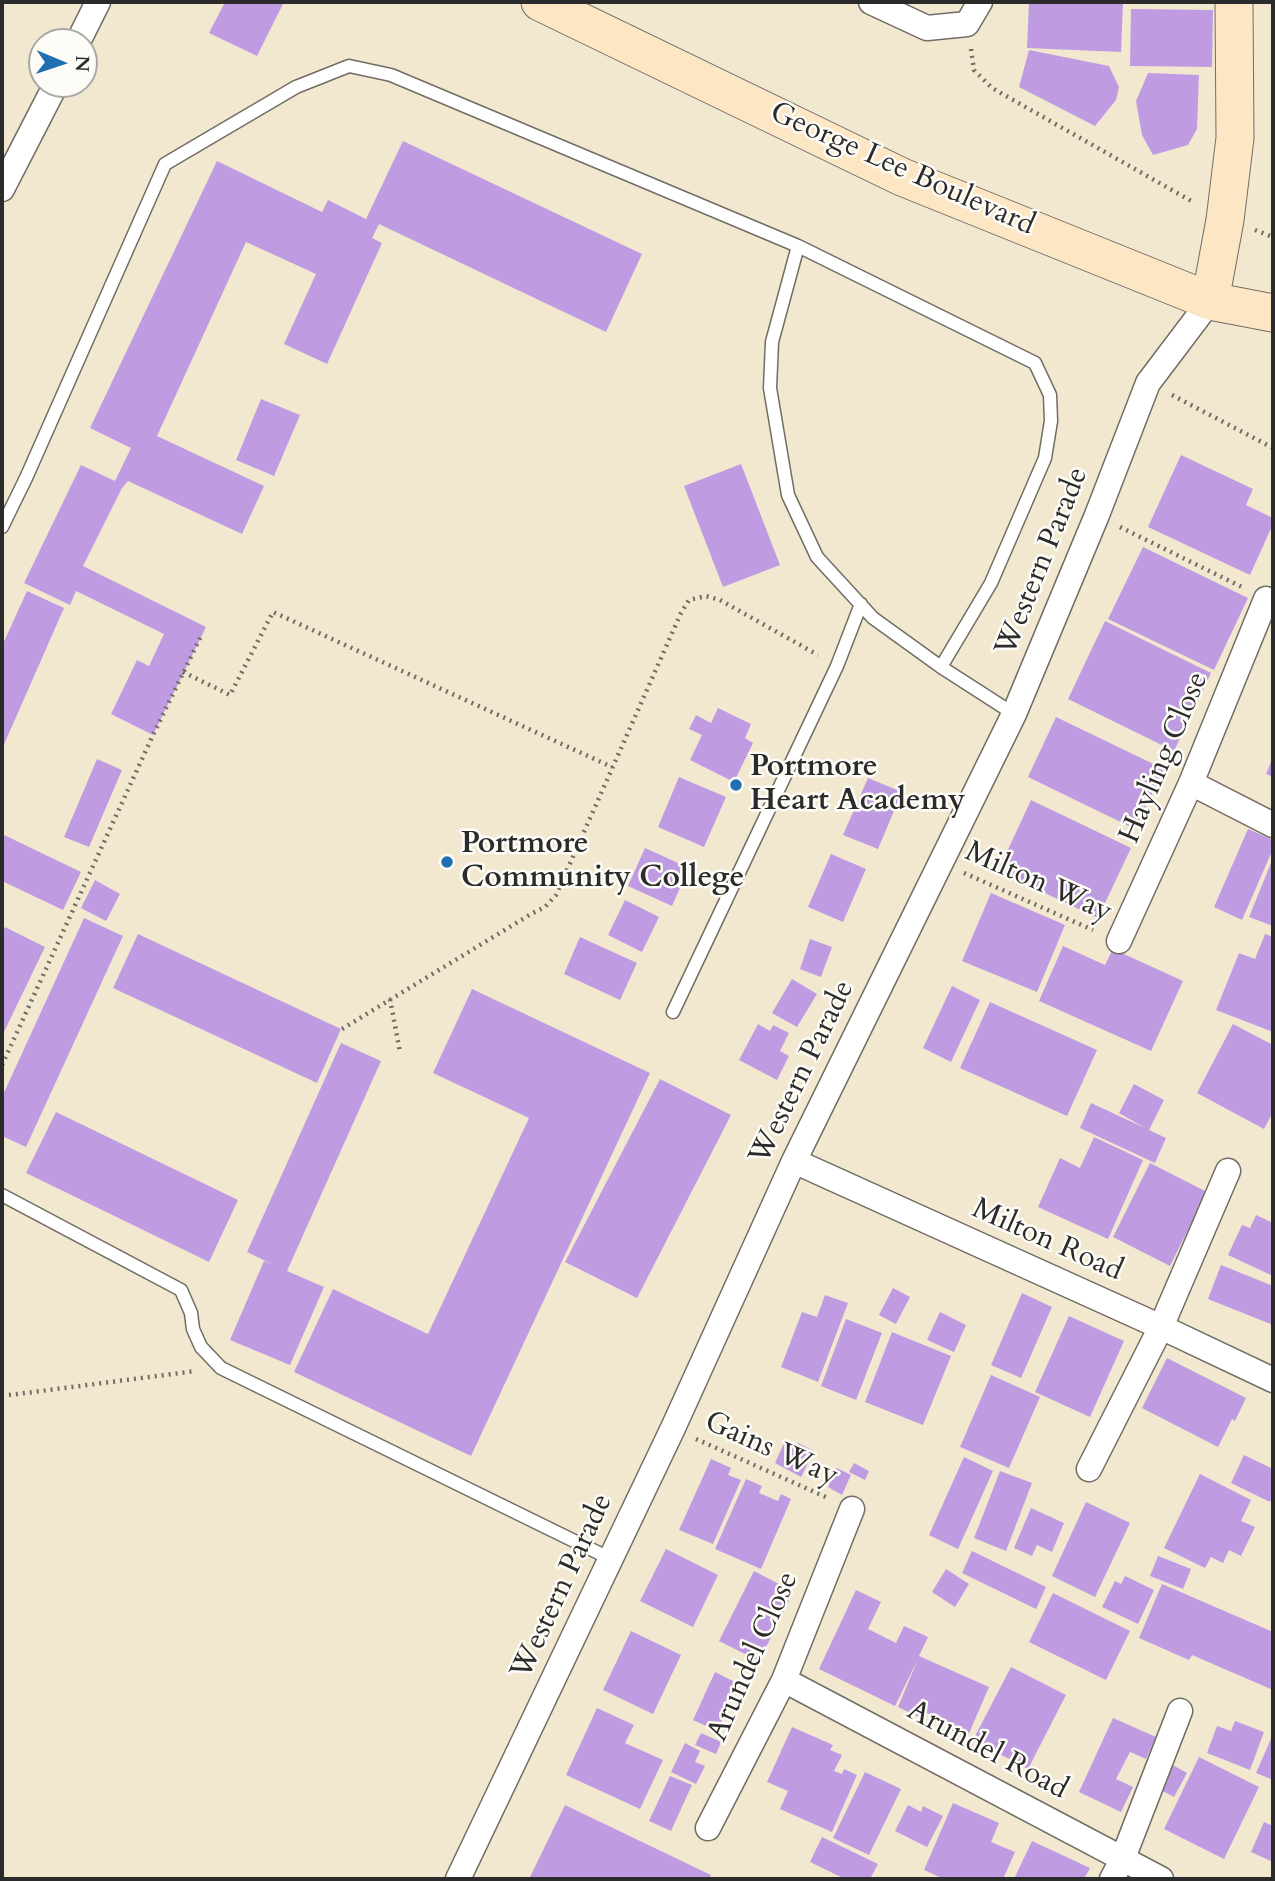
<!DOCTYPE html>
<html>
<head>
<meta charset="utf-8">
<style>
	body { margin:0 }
	#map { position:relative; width:1275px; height:1881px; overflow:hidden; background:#f2e8d0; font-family:Cardo,serif }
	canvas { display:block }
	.frame { position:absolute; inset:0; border:4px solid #2b2b2b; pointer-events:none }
	.north { position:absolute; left:28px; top:28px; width:70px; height:70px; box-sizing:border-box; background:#fdfcf7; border:2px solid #a9a8a5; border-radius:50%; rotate:92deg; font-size:19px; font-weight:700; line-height:28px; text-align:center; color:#2b2b2b }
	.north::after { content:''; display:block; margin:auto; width:24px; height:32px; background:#1f6fb2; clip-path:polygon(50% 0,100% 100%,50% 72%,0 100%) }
</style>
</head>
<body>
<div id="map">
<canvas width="1275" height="1881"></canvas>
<div class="frame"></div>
<div class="north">N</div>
</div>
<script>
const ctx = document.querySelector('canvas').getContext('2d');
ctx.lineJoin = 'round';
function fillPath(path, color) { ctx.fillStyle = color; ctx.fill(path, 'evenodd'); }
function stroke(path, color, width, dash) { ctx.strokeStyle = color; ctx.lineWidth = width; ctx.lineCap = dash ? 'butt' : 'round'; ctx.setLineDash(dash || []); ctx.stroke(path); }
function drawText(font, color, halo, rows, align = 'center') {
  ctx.font = font + ' Cardo,serif'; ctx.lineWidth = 5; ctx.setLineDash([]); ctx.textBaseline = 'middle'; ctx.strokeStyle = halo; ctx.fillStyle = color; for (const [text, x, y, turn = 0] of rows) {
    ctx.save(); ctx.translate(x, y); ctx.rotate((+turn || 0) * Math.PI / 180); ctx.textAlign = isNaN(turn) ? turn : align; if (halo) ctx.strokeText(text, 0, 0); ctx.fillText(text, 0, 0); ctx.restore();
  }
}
fillPath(new Path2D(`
	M225,2H284L257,56L209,33Z
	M1029,2L1123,3L1121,52L1027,48Z
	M1131,9L1213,10L1212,67L1130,66Z
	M1029,50L1109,66L1119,87L1116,100L1095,126L1019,87Z
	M1148,73L1199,75L1197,129L1188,145L1153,155L1142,135L1136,101Z
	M403,141L642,254L606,332L379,224L372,238L382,243L327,364L284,344L316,274L246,242L157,436L264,486L242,534L128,481L122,488L83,566L206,627L153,735L111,714L137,660L149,666L164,634L76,591L70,605L24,583L81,465L115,481L131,448L90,428L217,161L322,212L328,200L366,219Z
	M261,399L300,415L274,476L236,460Z
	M1181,455L1253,489L1246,505L1273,518V524L1250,575L1148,527Z
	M741,464L780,565L723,587L684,486Z
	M1143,547L1248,598L1214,670L1108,619Z
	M27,591L64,608L2,749V646Z
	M1105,621L1211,673L1174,751L1068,699Z
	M718,708L751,724L745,738L753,743L734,782L690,760L702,735L689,729L696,715L711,723Z
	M1056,717L1164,769L1135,829L1028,777Z
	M1273,757V777L1266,774Z
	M97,759L122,770L89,847L64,837Z
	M679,777L726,797L704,847L658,827Z
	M868,778L902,792L878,849L843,835Z
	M1031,800L1131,848L1098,918L998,871Z
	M1248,829L1273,840V849L1242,920L1214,907Z
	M2,834L81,872L63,910L2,881Z
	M645,848L689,868L672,906L628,886Z
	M831,854L866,869L843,922L808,907Z
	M1273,858V926L1249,917Z
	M95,880L120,894L106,921L81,908Z
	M991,893L1065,925L1037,992L962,961Z
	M625,900L659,917L642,952L608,935Z
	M84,918L123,936L26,1147L2,1136V1097Z
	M5,927L45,947L2,1036V934Z
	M138,934L341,1029L317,1083L113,988Z
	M1265,934L1273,937V1032L1216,1010L1239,953L1255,959Z
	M580,937L637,963L620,1000L564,974Z
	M810,939L832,947L821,977L800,969Z
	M1063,946L1105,965L1113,949L1183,981L1151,1051L1039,1001Z
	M792,979L817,994L797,1027L772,1013Z
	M952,986L980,1000L951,1062L923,1048Z
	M472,989L650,1073L471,1456L294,1372L333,1289L428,1334L529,1118L433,1073Z
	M990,1002L1097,1050L1067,1116L960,1068Z
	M758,1024L770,1031L773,1025L789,1033L780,1051L789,1056L777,1080L739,1060Z
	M1233,1024L1273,1045V1112L1264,1129L1197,1093Z
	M341,1043L381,1061L287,1271L324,1287L290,1365L230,1340L264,1261L272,1264L247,1252Z
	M660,1079L731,1115L637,1298L565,1262Z
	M1134,1084L1164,1100L1149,1130L1166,1138L1155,1163L1080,1128L1091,1103L1145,1128L1119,1113Z
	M56,1112L238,1200L209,1262L26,1173Z
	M1094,1137L1143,1160L1108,1239L1038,1207L1060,1158L1080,1168Z
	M1150,1163L1207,1192L1170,1266L1113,1237Z
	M1256,1215L1273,1223V1276L1228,1255L1242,1225L1250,1228Z
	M1221,1265L1273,1286V1325L1208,1299Z
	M893,1288L910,1297L896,1324L879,1315Z
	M1022,1293L1052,1307L1021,1378L991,1365Z
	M825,1295L848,1303L818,1382L781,1367L802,1312L817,1317Z
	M940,1312L966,1325L954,1352L927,1340Z
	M1069,1316L1124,1341L1090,1417L1035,1392Z
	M846,1319L882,1333L856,1400L821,1386Z
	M892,1332L951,1356L923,1425L865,1402Z
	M1167,1358L1246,1398L1235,1421L1232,1419L1218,1447L1142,1408Z
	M991,1375L1040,1397L1009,1468L960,1447Z
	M785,1441L796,1447L798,1443L814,1451L801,1477L775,1463Z
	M1244,1455L1273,1469V1496L1270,1502L1231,1483Z
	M964,1457L993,1471L958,1549L929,1535Z
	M711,1459L731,1468L728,1475L741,1480L713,1544L679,1530Z
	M854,1463L869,1471L865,1480L849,1472Z
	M837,1468L851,1475L842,1495L828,1487Z
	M1000,1471L1032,1483L1006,1551L974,1538Z
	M1200,1474L1251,1500L1241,1521L1255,1527L1241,1556L1229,1550L1223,1563L1211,1557L1205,1568L1164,1548Z
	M746,1479L762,1486L759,1493L778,1501L781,1494L791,1499L761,1569L715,1549Z
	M1086,1502L1130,1523L1095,1597L1052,1576Z
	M1031,1508L1064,1523L1052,1552L1037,1545L1032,1556L1014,1548Z
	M666,1549L718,1575L693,1627L640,1601Z
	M972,1551L1046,1587L1036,1609L962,1573Z
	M1158,1556L1191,1569L1183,1589L1150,1576Z
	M946,1569L969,1584L955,1607L932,1592Z
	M754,1571L779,1584L774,1593L789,1601L759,1661L719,1641Z
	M1125,1576L1154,1590L1138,1624L1102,1607L1115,1581L1121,1584Z
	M1162,1584L1273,1632V1690L1192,1655L1189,1660L1139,1638Z
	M856,1590L881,1602L868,1629L896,1643L904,1626L928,1637L919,1656L989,1687L967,1738L946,1728L948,1723L922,1711L919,1717L898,1707L918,1659L895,1706L819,1669Z
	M1053,1593L1130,1631L1106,1680L1029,1642Z
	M631,1631L681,1655L653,1714L603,1690Z
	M1011,1667L1066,1695L1028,1769L973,1740Z
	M715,1672L739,1684L717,1731L693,1720Z
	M597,1708L634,1725L625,1743L663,1760L640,1809L566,1775Z
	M1113,1718L1156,1737L1146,1759L1130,1752L1116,1779L1133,1787L1121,1812L1079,1792Z
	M1235,1721L1264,1732L1250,1770L1207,1753L1217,1726L1231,1731Z
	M792,1727L833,1745L830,1750L842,1755L834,1771L842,1774L844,1769L857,1775L832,1832L780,1809L788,1791L767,1782Z
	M701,1733L721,1742L716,1754L695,1745Z
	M1273,1734V1780L1256,1773Z
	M685,1743L700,1751L695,1762L705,1766L696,1784L671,1772Z
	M1199,1757L1259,1787L1224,1859L1164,1829Z
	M1171,1764L1187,1773L1174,1797L1159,1789Z
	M865,1772L901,1789L869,1855L833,1838Z
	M670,1776L692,1785L671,1831L649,1821Z
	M953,1803L999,1823L991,1842L1015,1852L1003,1879H944L924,1870Z
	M565,1805L711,1875L709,1879H534L530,1877Z
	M908,1805L921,1812L923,1806L943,1816L927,1847L895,1831Z
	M1264,1822L1273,1826V1862L1251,1852Z
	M822,1837L878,1864L870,1879H845L810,1862Z
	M1032,1841L1090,1868L1084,1879H1014Z`), '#bf9ce2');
const lane = new Path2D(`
	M798,246L772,342L770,388L788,495L817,557L873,618L941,667L1014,714
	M2,527L26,478L165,164L296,87L349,66L391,75L798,246L1035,363L1050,395L1051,421L1045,458L991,583L941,667
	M673,1012L837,666L861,604
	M2,1195L181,1290L191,1313L193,1329L201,1347L221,1368L611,1559`);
const street = new Path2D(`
	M871,2L927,28L967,24L980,2
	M78,42L98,2
	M2,189L56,84
	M1191,783L1273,825
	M1119,941L1191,783L1266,599
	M794,1161L1161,1327L1273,1380
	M1089,1469L1161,1327L1228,1171
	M784,1680L1161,1879
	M708,1828L784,1680L852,1509
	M458,1879L673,1428L794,1161L1014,714L1097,515L1148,383L1210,301
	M1112,1879L1123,1858L1180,1711`);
const secondary = new Path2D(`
	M540,2L902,177L1210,301L1273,313
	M1210,301L1225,220L1235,138L1234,2`);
stroke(lane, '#716d65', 15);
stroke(street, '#716d65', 27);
stroke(secondary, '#716d65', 39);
stroke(new Path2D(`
	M971,49L974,70L992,88L1193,202
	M1255,230L1273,237
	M1172,395L1273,448
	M1120,527L1244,588
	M183,672L230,695L273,612L612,767
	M964,873L1093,930
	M390,999L400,1052
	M342,1029L531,914L545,907L556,895L681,613L689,600L706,596L720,600L818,655
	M2,1065L153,735L202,634
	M2,1396L196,1371
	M696,1439L828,1498`), '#716d65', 4.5, [2, 5]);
stroke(lane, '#fff', 12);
stroke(street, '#fff', 24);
stroke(secondary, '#fce6c4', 37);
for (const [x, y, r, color] of [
	[736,785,7,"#1f6fb2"],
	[447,862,7,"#1f6fb2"]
]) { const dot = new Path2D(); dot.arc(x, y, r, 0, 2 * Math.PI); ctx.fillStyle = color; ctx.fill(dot); stroke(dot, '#fdfcf7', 2.5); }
drawText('30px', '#2b2b2b', '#fdfcf7', [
	["George Lee Boulevard",902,170,24],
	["Western Parade",1043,562,-68],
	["Hayling Close",1165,758,-67],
	["Milton Way",1038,883,24],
	["Western Parade",803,1073,-64],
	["Milton Road",1047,1241,24],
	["Gains Way",771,1450,24],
	["Western Parade",563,1587,-65],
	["Arundel Close",754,1657,-66],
	["Arundel Road",987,1751,28]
]);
drawText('bold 30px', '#2b2b2b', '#fdfcf7', [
	["Portmore",750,768],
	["Heart Academy",750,802],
	["Portmore",461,845],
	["Community College",461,879]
], 'left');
</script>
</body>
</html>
